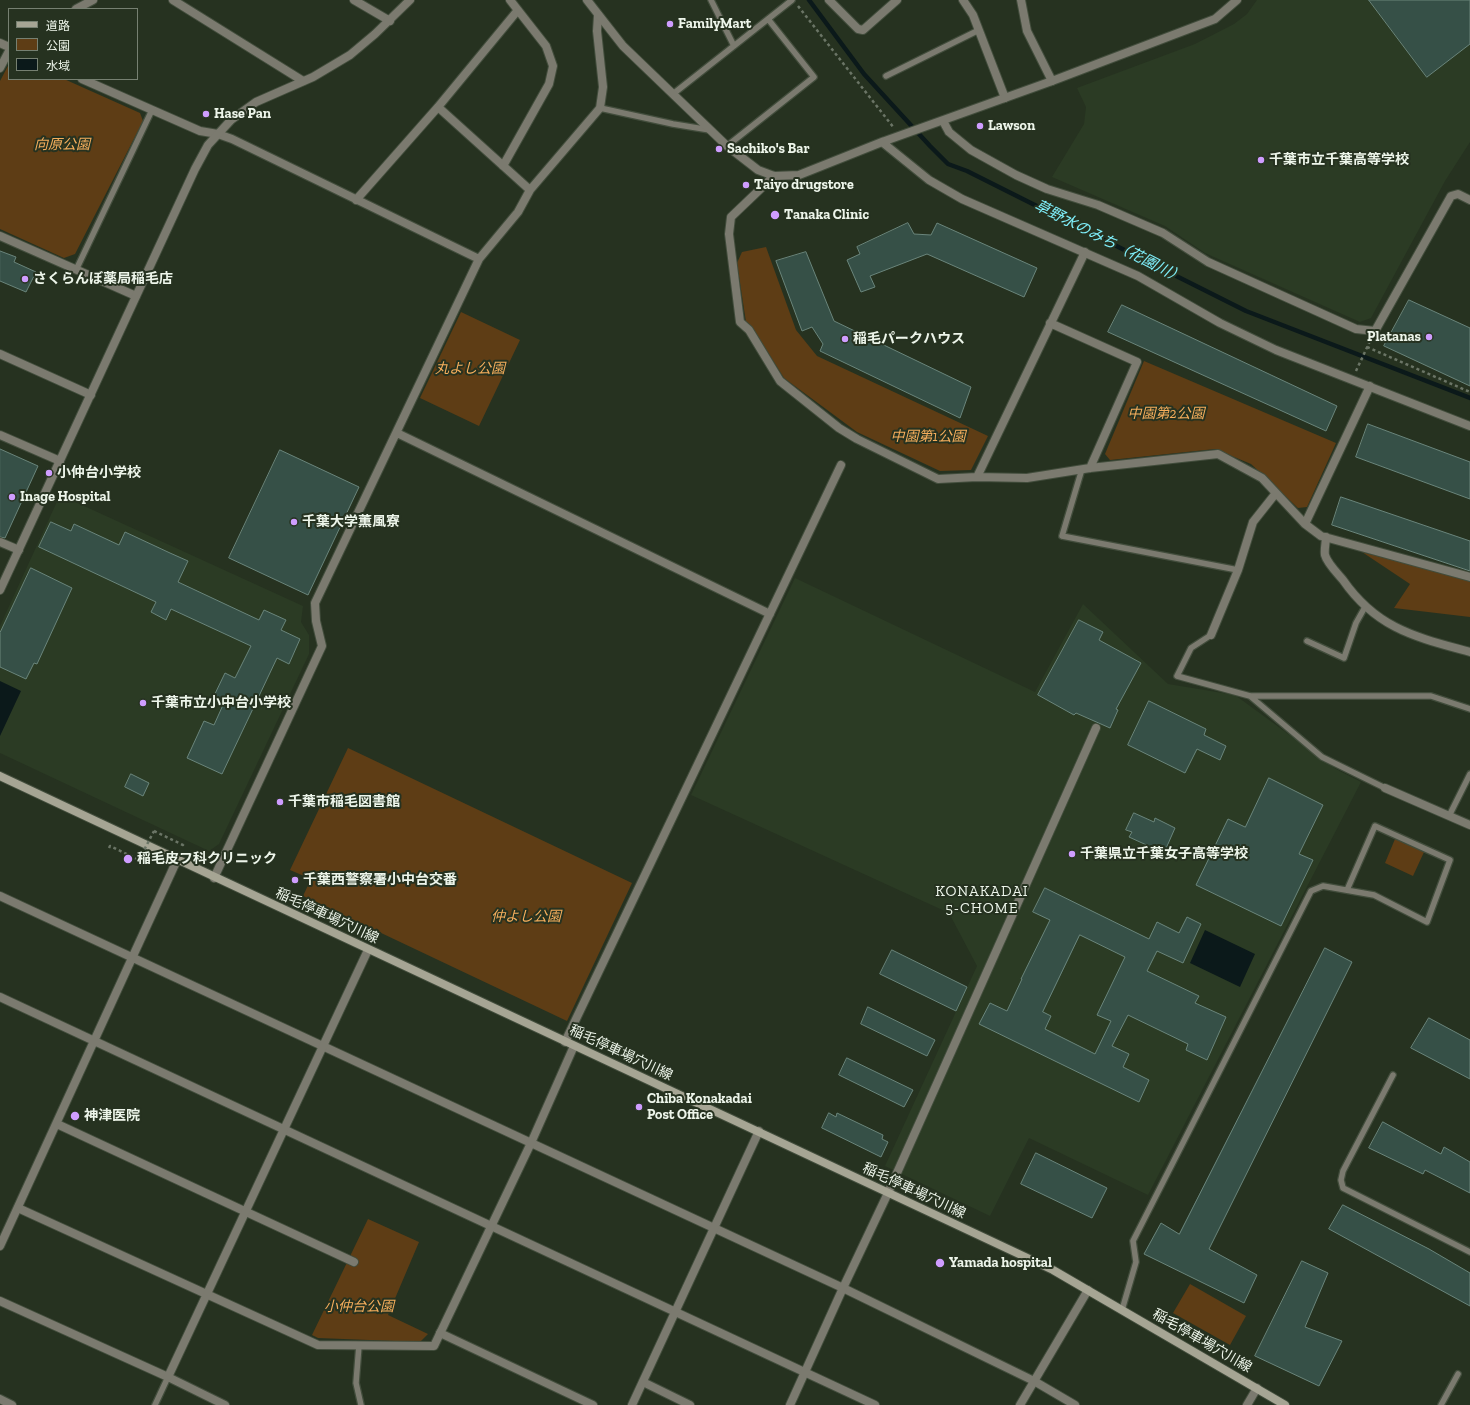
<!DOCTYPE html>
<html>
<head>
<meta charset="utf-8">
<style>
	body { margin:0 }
	#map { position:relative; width:1470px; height:1405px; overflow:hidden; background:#263220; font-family:"Zilla Slab","Noto Sans JP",serif }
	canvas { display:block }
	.legend { position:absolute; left:8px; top:8px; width:130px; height:72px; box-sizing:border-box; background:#263220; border:1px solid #768071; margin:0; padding:5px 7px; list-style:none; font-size:12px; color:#edf5ea }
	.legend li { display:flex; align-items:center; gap:8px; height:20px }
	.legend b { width:20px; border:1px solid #768071 }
</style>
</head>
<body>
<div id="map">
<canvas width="1470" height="1405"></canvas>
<ul class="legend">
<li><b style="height:5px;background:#a6a594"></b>道路</li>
<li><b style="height:11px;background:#5e3d15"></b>公園</li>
<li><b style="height:11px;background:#0b191a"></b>水域</li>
</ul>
</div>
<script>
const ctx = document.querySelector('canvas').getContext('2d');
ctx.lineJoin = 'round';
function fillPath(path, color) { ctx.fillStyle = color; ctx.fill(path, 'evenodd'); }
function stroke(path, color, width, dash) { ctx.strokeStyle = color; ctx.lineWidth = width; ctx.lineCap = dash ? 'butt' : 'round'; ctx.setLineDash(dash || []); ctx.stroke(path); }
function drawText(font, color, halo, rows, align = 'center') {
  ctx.font = font + ' "Zilla Slab","Noto Sans JP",serif'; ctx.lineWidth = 4; ctx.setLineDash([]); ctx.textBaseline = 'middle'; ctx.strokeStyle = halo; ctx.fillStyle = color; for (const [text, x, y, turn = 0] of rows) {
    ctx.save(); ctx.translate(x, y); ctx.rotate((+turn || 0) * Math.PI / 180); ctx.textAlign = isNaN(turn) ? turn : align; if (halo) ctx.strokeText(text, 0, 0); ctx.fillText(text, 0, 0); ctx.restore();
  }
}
fillPath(new Path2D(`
	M1257,0H1470V142L1445,181L1371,318L1360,322L1205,253L1165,226L1052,177L1084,124L1086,107L1077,88L1195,44L1234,24L1247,14Z
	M60,495L303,606L301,622L309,635V654L219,844L209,851L0,753V626Z
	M795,578L1035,692L1083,604L1168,684L1235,695L1336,769L1361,782L1148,1195L1029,1138L990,1216L885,1166L977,966L949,913L691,795Z`), '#2b3b24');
fillPath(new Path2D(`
	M9,64V79H64L140,113L143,121L75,254L64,258L0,229V81Z
	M766,247L796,330L817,356L988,436L971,470L940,471L857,432L784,378L752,327L746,322L737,263L742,252Z
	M461,312L520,340L479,426L420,398Z
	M1144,361L1336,443L1307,507L1298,508L1251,464L1215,449L1110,460L1105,454Z
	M1362,552L1470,580V617L1394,608L1410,584Z
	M348,748L632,883L567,1021L303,896L311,879L290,870Z
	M1395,839L1424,852L1413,876L1385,863Z
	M368,1219L419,1242L388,1315L428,1334L420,1342L318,1338L312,1335Z
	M1190,1284L1246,1316L1230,1345L1173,1313Z`), '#5e3d15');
fillPath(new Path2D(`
	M0,681L21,691L0,736Z
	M1205,930L1255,954L1240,987L1190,963Z`), '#0b191a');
stroke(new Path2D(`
	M809,0L864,74L930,146L948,164L967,171L1246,311L1470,398`), '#0b191a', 4.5);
const building = new Path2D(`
	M1369,0H1470V44L1427,77Z
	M908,223L914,234L931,235L937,223L1037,268L1024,297L927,254L870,276L875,287L861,292L847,260L860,254L857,247Z
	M0,251L16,257L14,262L36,272L26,292L0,281Z
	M806,252L834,321L971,387L960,418L820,351L823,344L812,327L802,331L776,261Z
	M1409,300L1470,328V386L1384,346Z
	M1122,305L1337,406L1326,431L1108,332Z
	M1368,424L1470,462V499L1356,457Z
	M0,449L38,466L5,538L0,537Z
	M280,450L359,487L308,595L229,558Z
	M1341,497L1470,541V571L1332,525Z
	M51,522L71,531L74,524L119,545L125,532L170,553L188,561L178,582L259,620L264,610L286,620L281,630L300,639L289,664L277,658L222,774L187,758L204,721L214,725L223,705L212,700L225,673L235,678L251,646L171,609L166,620L151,612L156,602L39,547Z
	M31,568L72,588L37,664L34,663L26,679L0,667V633Z
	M1079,620L1103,632L1099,640L1141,663L1116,709L1118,710L1110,728L1076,713L1074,715L1038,695Z
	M1149,701L1206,729L1204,735L1226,746L1220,760L1197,749L1185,773L1128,745Z
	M131,774L149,783L143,796L125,787Z
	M1269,778L1323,805L1299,854L1313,860L1281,926L1196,885L1228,819L1245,827Z
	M1134,813L1154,822L1155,818L1175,828L1164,853L1129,837L1132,832L1126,830Z
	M1045,888L1149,939L1157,922L1179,933L1187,917L1201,924L1183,963L1157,951L1147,971L1199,996L1195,1003L1226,1017L1207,1060L1186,1050L1188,1044L1128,1015L1112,1046L1129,1054L1123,1067L1149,1080L1139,1102L979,1024L990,1003L1007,1011L1022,979H1021L1050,920L1033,912ZM1080,935L1125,957L1097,1015L1111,1021L1095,1054L1045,1029L1051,1016L1043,1012Z
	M1325,948L1352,962L1209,1249L1257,1275L1244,1303L1144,1254L1161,1223L1179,1234Z
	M892,950L967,987L956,1011L880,974Z
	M868,1007L935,1040L927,1056L861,1024Z
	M1429,1018L1470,1040V1079L1411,1048Z
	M847,1058L913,1090L904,1107L839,1075Z
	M829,1113L836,1117L837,1113L883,1135L882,1139L888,1142L881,1157L822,1128Z
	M1383,1122L1441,1154L1444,1147L1470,1162V1193L1425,1170L1423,1174L1369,1148Z
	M1036,1153L1107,1188L1092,1218L1021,1184Z
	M1343,1205L1429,1249L1470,1273V1306L1329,1229Z
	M1302,1261L1328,1273L1305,1327L1342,1341L1319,1386L1255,1356Z`);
fillPath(building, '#365047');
stroke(building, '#6a857b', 1);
const service = new Path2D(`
	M711,0L734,46
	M886,76L979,30
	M673,94L792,0
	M600,108L673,124L710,130
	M727,146L814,77L768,19
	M76,270L152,110
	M1082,469L1062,536L1238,570
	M1211,635L1191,648L1177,676L1250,696H1431L1470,709
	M1307,641L1344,658L1356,623L1365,607
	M1250,696L1322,757L1385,788
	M1449,816L1470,774
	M1393,1075L1343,1171L1341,1180L1343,1188L1470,1252
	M1122,1310L1136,1262L1133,1241L1311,891L1323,886L1374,895L1427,922L1450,860L1375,826L1347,890
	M359,1345L356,1383L361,1405
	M155,1405L168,1377
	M1441,1405L1458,1374`);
const minor = new Path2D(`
	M173,0L303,81
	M354,0L390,21
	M829,0L858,29L863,30L897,0
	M963,0L973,15L1005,98
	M1021,0L1027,31L1052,81
	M76,9L93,0
	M0,43L9,47
	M0,68L9,51
	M82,79L200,131L218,134L232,139L479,259
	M438,107L530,190
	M943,121L949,132L971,150L1016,175L1047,189L1098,205L1163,233L1208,262L1356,329L1375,331L1451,196L1458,194L1470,200
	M503,166L549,84L553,66L546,46L510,0
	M774,176L731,217L729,234L740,322L749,330L780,381L839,428L857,439L938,479L977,477
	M356,200L438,107L518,10
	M0,236L136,296
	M1085,252L977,477L1027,478L1090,468L1218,454L1262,478L1276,493
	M1050,323L1137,362L1090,468
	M0,354L91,395
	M397,433L770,614
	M0,435L60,461
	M1305,524L1370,386
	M1326,537C1326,542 1324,550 1325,555C1327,563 1338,574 1343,580C1377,629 1416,637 1470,652
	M0,542L19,550
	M1211,635L1238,570L1253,522L1276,493L1305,524L1321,536L1470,577
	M1385,788L1470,825
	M214,878L322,646L316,621L315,603L479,259L518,212L530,190L600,108L603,87L597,31L598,15
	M0,896L843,1288L1034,1381L1075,1405
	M0,997L875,1405
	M565,1042L841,465
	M57,1124L354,1262
	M888,1193L1096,728
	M0,1246L177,860
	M0,1301L168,1377L225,1405
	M440,1333L593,1405
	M643,1382L690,1405
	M0,1399L12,1405
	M1247,1405L1257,1388`);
const tertiary = new Path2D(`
	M587,0L623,46L727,146L758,170L774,176L799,175L882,142L1052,81L1215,19L1237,0
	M882,142L929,180L962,199L1138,276L1220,323L1276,350L1470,426
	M0,590L195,169L208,145L231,120L256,102L313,77L350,55L375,34L410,0
	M18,1208L318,1345L434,1346L531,1143L574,1046
	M168,1377L368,950
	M632,1405L759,1131
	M790,1405L843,1288L888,1193
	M1020,1405L1088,1290`);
const secondary = new Path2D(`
	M0,776L1053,1270L1285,1405`);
stroke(service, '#424d3c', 8);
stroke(minor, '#424d3c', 10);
stroke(tertiary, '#424d3c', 10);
stroke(secondary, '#424d3c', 10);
stroke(new Path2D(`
	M798,6L894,128
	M1367,347L1470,392
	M1356,371L1370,341
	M154,831L183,845V844
	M109,848L110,846L139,860`), '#6b7566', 2.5, [3, 3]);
stroke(service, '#7b7a6f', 5.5);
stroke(minor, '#7b7a6f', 8);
stroke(tertiary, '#7b7a6f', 8);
stroke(secondary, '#a6a594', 8);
stroke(new Path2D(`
	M139,860L154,831`), '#6b7566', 2.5, [3, 3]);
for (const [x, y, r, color] of [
	[670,24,4,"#cf9dff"],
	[206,114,4,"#cf9dff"],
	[980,126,4,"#cf9dff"],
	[719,149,4,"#cf9dff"],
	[1261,160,4,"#cf9dff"],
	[746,185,4,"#cf9dff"],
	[775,215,5,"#cf9dff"],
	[25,279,4,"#cf9dff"],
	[1429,337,4,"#cf9dff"],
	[845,339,4,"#cf9dff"],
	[49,473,4,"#cf9dff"],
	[12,497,4,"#cf9dff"],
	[294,522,4,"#cf9dff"],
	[143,703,4,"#cf9dff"],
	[280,802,4,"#cf9dff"],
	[1072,854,4,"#cf9dff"],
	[128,859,5,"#cf9dff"],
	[295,880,4,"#cf9dff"],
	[639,1107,4,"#cf9dff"],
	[75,1116,5,"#cf9dff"],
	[940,1263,5,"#cf9dff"]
]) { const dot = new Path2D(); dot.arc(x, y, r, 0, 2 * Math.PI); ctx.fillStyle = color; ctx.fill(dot); stroke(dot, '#263220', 1.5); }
drawText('bold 14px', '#edf5ea', '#263220', [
	["FamilyMart",678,24],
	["Hase Pan",214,114],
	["Lawson",988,126],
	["Sachiko's Bar",727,149],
	["千葉市立千葉高等学校",1269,160],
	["Taiyo drugstore",754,185],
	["Tanaka Clinic",784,215],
	["さくらんぼ薬局稲毛店",33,279],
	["Platanas",1421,337,"right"],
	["稲毛パークハウス",853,339],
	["小仲台小学校",57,473],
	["Inage Hospital",20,497],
	["千葉大学薫風寮",302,522],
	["千葉市立小中台小学校",151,703],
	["千葉市稲毛図書館",288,802],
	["千葉県立千葉女子高等学校",1080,854],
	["稲毛皮フ科クリニック",137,859],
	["千葉西警察署小中台交番",303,880],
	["Chiba Konakadai",647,1099],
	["Post Office",647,1115],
	["神津医院",84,1116],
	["Yamada hospital",949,1263]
], 'left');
drawText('italic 14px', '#f6ae5c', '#263220', [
	["向原公園",62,145],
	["丸よし公園",470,369],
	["中園第2公園",1166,414],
	["中園第1公園",928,437],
	["仲よし公園",526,917],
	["小仲台公園",359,1307]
]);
drawText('14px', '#edf5ea', '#263220', [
	["稲毛停車場穴川線",327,916,25],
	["稲毛停車場穴川線",621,1053,25],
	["稲毛停車場穴川線",914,1191,25],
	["稲毛停車場穴川線",1202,1341,30]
]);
drawText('italic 15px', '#7feffb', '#263220', [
	["草野水のみち（花園川）",1109,242,27]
]);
ctx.letterSpacing = '1px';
drawText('15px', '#edf5ea', '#263220', [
	["KONAKADAI",982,892],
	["5-CHOME",982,909]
]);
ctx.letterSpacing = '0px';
</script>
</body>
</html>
